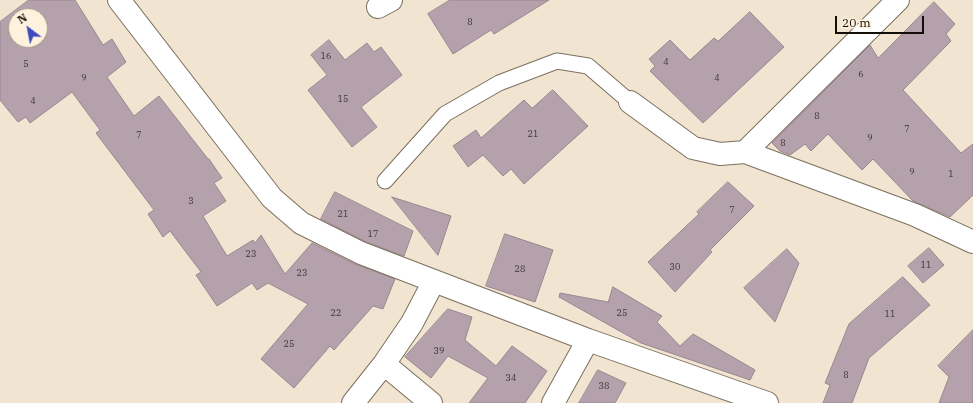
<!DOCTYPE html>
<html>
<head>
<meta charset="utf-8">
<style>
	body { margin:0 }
	#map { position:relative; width:973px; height:403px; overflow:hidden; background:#f1e4d0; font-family:"IBM Plex Serif",serif }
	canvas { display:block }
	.north { position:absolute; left:8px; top:8px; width:40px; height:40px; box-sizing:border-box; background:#fef1dd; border:1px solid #a09788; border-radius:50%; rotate:328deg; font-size:11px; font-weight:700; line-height:16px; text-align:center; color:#130f08 }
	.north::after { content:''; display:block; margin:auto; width:14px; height:18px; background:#3e4abd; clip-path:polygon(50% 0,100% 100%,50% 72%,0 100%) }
	.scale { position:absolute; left:835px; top:16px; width:89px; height:18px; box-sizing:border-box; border:2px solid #130f08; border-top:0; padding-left:5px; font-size:12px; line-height:14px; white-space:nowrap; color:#130f08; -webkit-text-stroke:3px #fef1dd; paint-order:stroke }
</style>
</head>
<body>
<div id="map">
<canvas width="973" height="403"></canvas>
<div class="north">N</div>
<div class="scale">20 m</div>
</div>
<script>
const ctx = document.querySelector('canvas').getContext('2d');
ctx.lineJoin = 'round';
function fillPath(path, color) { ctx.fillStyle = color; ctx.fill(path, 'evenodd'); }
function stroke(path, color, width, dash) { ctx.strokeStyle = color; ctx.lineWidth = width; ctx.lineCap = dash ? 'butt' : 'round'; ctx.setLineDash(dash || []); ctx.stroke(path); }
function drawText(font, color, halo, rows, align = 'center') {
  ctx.font = font + ' "IBM Plex Serif",serif'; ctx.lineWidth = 4; ctx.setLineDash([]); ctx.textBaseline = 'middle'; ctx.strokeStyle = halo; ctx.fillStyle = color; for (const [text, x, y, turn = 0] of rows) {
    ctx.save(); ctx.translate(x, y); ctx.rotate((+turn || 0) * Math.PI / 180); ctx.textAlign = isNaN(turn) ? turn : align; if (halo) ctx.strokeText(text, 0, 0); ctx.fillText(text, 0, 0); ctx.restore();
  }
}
const building = new Path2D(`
	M29,0H75L103,45L112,39L126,62L107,77L134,116L159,96L208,159H209L222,178L214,183L226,201L203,216L227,256L253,240L255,243L261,235L285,274L312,243L355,264L395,279L383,309L373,306L334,350L330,346L294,388L261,359L308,304L268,283L257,290L252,283L217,306L196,275L201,272L170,231L163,237L148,214L154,210L96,133L100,130L72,92L30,123L26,117L18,122L0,100V22ZM16,16H40V40H16Z
	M450,0H549L494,34L491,30L453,54L428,14Z
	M934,2L955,24L946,34L951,41L903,90L961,153L973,144V195L950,217L913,201L873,159L862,170L828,134L811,151L805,144L790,155L780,151L772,143L870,45L878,58Z
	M750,12L784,47L703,123L650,71L655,66L649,59L670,40L690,60L714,38L718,41Z
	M329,40L345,60L367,43L374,52L381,47L402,75L361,107L377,127L352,147L308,90L327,75L311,55Z
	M553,90L588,126L524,184L511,169L503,176L483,155L468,167L453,146L476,130L481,138L524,100L532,108Z
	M728,182L754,206L710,250L712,252L675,292L648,262L699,214L697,212Z
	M335,192L413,231L404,256L366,242L321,219Z
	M392,197L451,216L438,255Z
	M505,234L553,250L535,302L486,286Z
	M929,248L944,265L923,283L908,266Z
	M787,249L799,263L775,322L744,288Z
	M903,277L930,305L869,358L852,403H823L830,385L825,383L849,324Z
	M613,287L662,316L657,322L680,346L693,334L755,370L750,380L641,343L559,297L560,293L608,302Z
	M448,309L472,317L465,340L496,366L512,346L547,371L525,403H469L488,378L448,356L431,378L405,357Z
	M973,330V403H939L949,377L938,366Z
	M598,370L626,383L615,403H579Z`);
fillPath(building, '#b5a1ac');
stroke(building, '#9a8691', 1);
const service = new Path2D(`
	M385,181L445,114L499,83L557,61L588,66L630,102`);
const minor = new Path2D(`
	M119,0L272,198L301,223L361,253L588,340L767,403
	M898,0L745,152L915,215L973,242
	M378,7L391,0
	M630,102L693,148L720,154L745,152
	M384,364L431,403
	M353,403L384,364L412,323L434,281
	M553,403L588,340`);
stroke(service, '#7b705f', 17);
stroke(minor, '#7b705f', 24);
stroke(service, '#fff', 15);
stroke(minor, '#fff', 22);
drawText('9px', '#3c3431', null, [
	["8",470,22],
	["16",326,56],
	["4",666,62],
	["5",26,64],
	["6",861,74],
	["9",84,78],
	["4",717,78],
	["15",343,99],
	["4",33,101],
	["8",817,116],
	["7",907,129],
	["21",533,134],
	["7",139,135],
	["9",870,138],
	["8",783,143],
	["9",912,172],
	["1",951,174],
	["3",191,201],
	["7",732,210],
	["21",343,214],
	["17",373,234],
	["23",251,254],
	["11",926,265],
	["30",675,267],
	["28",520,269],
	["23",302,273],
	["22",336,313],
	["25",622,313],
	["11",890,314],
	["25",289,344],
	["39",439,351],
	["8",846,375],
	["34",511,378],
	["38",604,386]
]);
</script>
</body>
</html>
